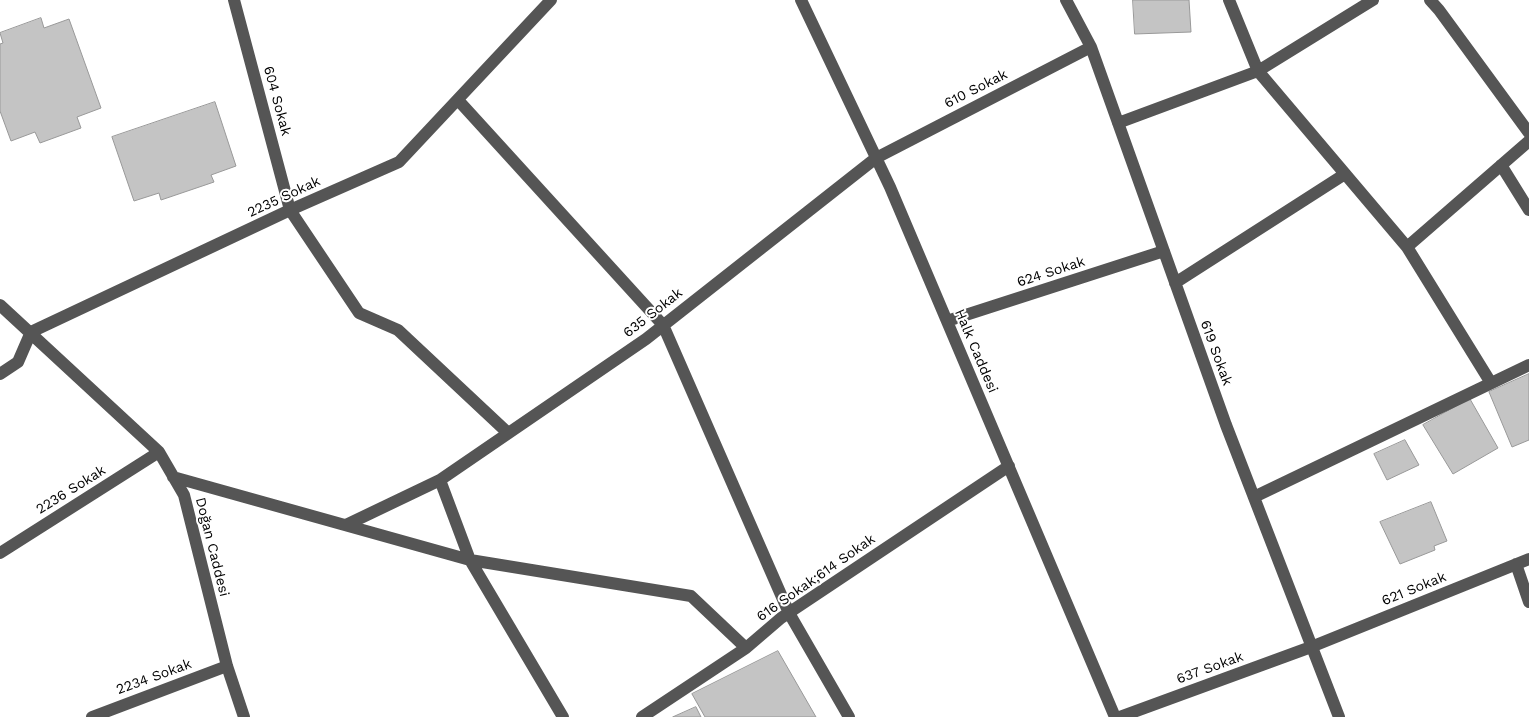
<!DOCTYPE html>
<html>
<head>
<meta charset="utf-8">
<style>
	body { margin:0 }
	canvas { display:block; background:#fff }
</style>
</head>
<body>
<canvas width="1529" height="717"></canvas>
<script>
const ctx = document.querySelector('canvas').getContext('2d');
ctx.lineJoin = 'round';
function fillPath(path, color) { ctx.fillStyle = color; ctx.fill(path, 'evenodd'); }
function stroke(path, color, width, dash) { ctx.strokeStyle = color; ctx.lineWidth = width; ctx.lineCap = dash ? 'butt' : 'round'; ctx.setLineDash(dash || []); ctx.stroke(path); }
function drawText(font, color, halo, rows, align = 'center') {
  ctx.font = font + ' "Work Sans",sans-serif'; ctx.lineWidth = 4; ctx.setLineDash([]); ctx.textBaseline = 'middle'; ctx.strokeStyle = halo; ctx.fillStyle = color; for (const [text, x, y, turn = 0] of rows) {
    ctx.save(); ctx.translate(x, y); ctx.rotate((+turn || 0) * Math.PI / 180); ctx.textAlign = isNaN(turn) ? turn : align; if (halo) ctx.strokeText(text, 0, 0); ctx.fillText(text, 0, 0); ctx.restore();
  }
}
const building = new Path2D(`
	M1133,0H1189L1191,32L1135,34Z
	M41,18L44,28L69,19L101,108L77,117L81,128L40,143L35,132L11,141L0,111V44L3,43L0,33Z
	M215,102L236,166L211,175L214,182L161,200L159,193L134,201L112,137Z
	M1529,374V440L1512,447L1489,392Z
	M1470,399L1498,448L1453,474L1423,425Z
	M1405,440L1419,465L1387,480L1374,454Z
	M1431,502L1447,541L1434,546L1435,550L1400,564L1380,522Z
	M778,651L816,717H705L692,694Z
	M696,707L701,717H673Z`);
fillPath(building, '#c4c4c4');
stroke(building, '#999', 1);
stroke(new Path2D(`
	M234,0L290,210L359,313L398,330L508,433
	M801,0L890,187L1115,717
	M1066,0L1091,47L1226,425L1339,717
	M1229,0L1258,71L1407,247L1491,383
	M1430,0L1439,10L1529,133
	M458,100L663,325L789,613L849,717
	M1118,123L1258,71L1373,0
	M1501,165L1529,210
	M1407,247L1529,141
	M1175,283L1345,174
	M0,305L159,452L184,495L227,666L244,717
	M947,321L1164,251
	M0,374L18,362L31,332L290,210L399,162L551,0
	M173,477L470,560L691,596L746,648
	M440,480L470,560L563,717
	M1254,497L1529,365
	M346,525L440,480L646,339L876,158L1091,47
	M0,553L159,452
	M1516,564L1529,602
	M92,717L227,666
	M642,717L746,648L781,618L1009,466
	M1120,717L1311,647L1529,559`), '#555', 12);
drawText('14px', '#000', '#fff', [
	["610 Sokak",976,89,-27],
	["604 Sokak",277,101,75],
	["2235 Sokak",284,197,-25],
	["624 Sokak",1051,272,-18],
	["635 Sokak",653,313,-38],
	["Halk Caddesi",976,351,67],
	["619 Sokak",1216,353,70],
	["2236 Sokak",71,490,-32],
	["Doğan Caddesi",212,547,76],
	["616 Sokak;614 Sokak",816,578,-35],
	["621 Sokak",1414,589,-22],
	["637 Sokak",1210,668,-20],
	["2234 Sokak",154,677,-20]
]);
</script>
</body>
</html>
